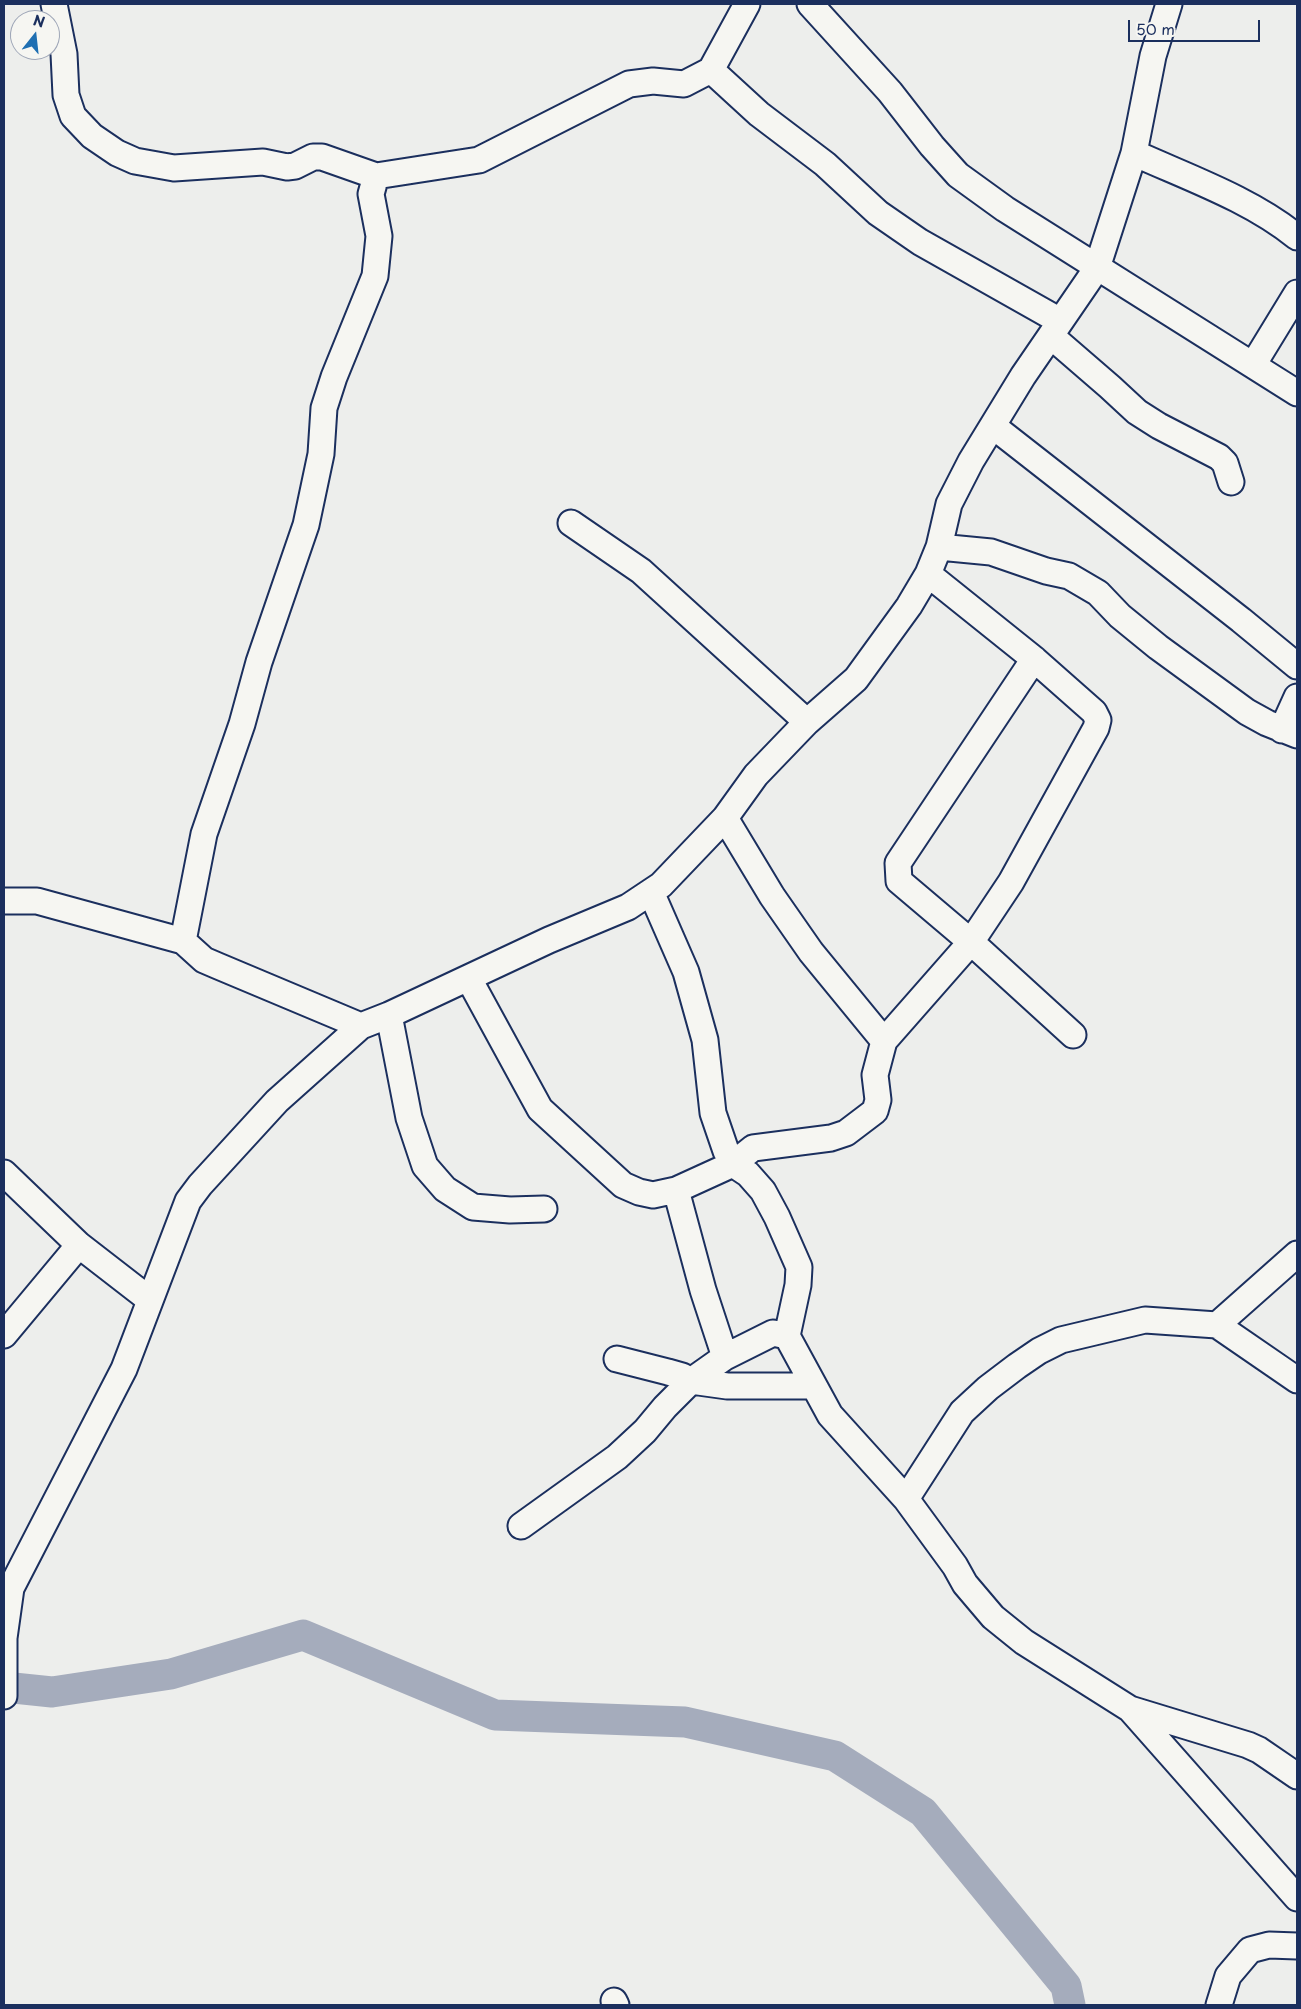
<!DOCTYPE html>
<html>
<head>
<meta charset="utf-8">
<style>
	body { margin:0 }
	#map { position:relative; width:1301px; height:2009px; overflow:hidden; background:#edeeec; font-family:"Playpen Sans",sans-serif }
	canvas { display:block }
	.frame { position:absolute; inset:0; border:5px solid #1b2f5e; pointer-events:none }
	.north { position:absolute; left:10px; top:10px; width:50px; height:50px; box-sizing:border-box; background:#f6f6f2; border:1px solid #9ea6b7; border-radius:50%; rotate:16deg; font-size:14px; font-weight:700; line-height:20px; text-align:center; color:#1b2f5e }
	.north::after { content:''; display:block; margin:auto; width:18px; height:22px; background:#1f6fb2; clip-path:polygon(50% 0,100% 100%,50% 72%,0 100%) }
	.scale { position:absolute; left:1128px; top:20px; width:132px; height:22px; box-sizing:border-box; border:2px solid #1b2f5e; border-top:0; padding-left:6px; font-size:15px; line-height:18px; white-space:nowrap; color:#1b2f5e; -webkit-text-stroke:4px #f6f6f2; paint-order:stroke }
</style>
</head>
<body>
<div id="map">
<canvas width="1301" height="2009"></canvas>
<div class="frame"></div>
<div class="north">N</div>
<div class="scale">50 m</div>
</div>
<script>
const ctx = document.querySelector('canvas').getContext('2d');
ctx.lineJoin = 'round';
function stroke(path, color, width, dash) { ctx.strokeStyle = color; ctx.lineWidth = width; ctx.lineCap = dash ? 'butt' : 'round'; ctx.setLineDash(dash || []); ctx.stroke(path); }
stroke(new Path2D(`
	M4,1687L52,1692L171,1674L303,1635L495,1715L685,1722L835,1756L923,1812L1066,1986L1070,2005`), '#a5acbc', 31);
const minor = new Path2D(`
	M54,4L64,54L66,95L73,116L92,136L117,153L135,161L174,168L263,162L287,167L295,166L313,157H322L376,176
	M810,4L890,92L932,146L958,175L1005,209L1297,393
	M711,70L747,4
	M1134,153C1189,178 1250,199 1297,237
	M1051,336L1110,387L1137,412L1159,426L1219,457L1225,463L1231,482
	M1253,365L1297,293
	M993,426L1241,620L1297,666
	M571,523L641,571L807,722
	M939,547L991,552L1046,571L1069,576L1098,593L1120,616L1158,647L1247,712L1267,723L1297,735
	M1034,659L898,863L899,881L971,942L1073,1035
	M1282,730L1297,697
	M725,818L772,896L811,952L884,1041
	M651,892L686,972L705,1040L713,1113L726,1151L733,1164L748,1174L763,1191L777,1217L799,1267L798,1285L787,1336L830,1415L906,1499L955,1566L965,1584L993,1617L1024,1642L1130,1709L1248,1745L1259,1750L1297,1776
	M4,901H37L183,941L204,960L218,966L361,1026
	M183,941L204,834L242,724L259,662L306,525L321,454L324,408L334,377L375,276L379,236L371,194L376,176L479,160L629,84L653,81L684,84L711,70L759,114L825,164L878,213L920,242L1060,321
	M469,979L540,1109L623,1185L639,1192L653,1195L676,1190L733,1164L753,1148L831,1138L846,1133L875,1111L878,1100L875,1075L884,1041L971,942L1011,882L1096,728L1098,720L1094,712L1034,659L928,574
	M389,1015L409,1118L425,1166L445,1189L473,1207L510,1210L544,1209
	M4,1173L79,1245L150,1300
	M676,1190L703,1290L725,1357
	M1217,1325L1297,1254
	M4,1335L79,1245
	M617,1359L668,1372L682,1376L691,1381L727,1386H814
	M906,1499L962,1412L988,1388L1017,1366L1039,1351L1061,1340L1145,1320L1217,1325L1297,1380
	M521,1526L617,1457L645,1431L665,1407L691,1381L725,1357L773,1333L787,1336
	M4,1696V1638L11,1588L124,1369L188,1201L200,1185L277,1101L361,1026L389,1015L549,940L628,907L661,885L725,818L756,775L807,722L856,679L909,606L928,574L939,547L949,504L971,461L1023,376L1097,268L1134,153L1153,56L1169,4
	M1130,1709L1297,1898
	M614,2001L616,2005
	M1219,2005L1228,1976L1250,1950L1269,1945L1297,1946`);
stroke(minor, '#1b2f5e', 29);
stroke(minor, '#f6f6f2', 25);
</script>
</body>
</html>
